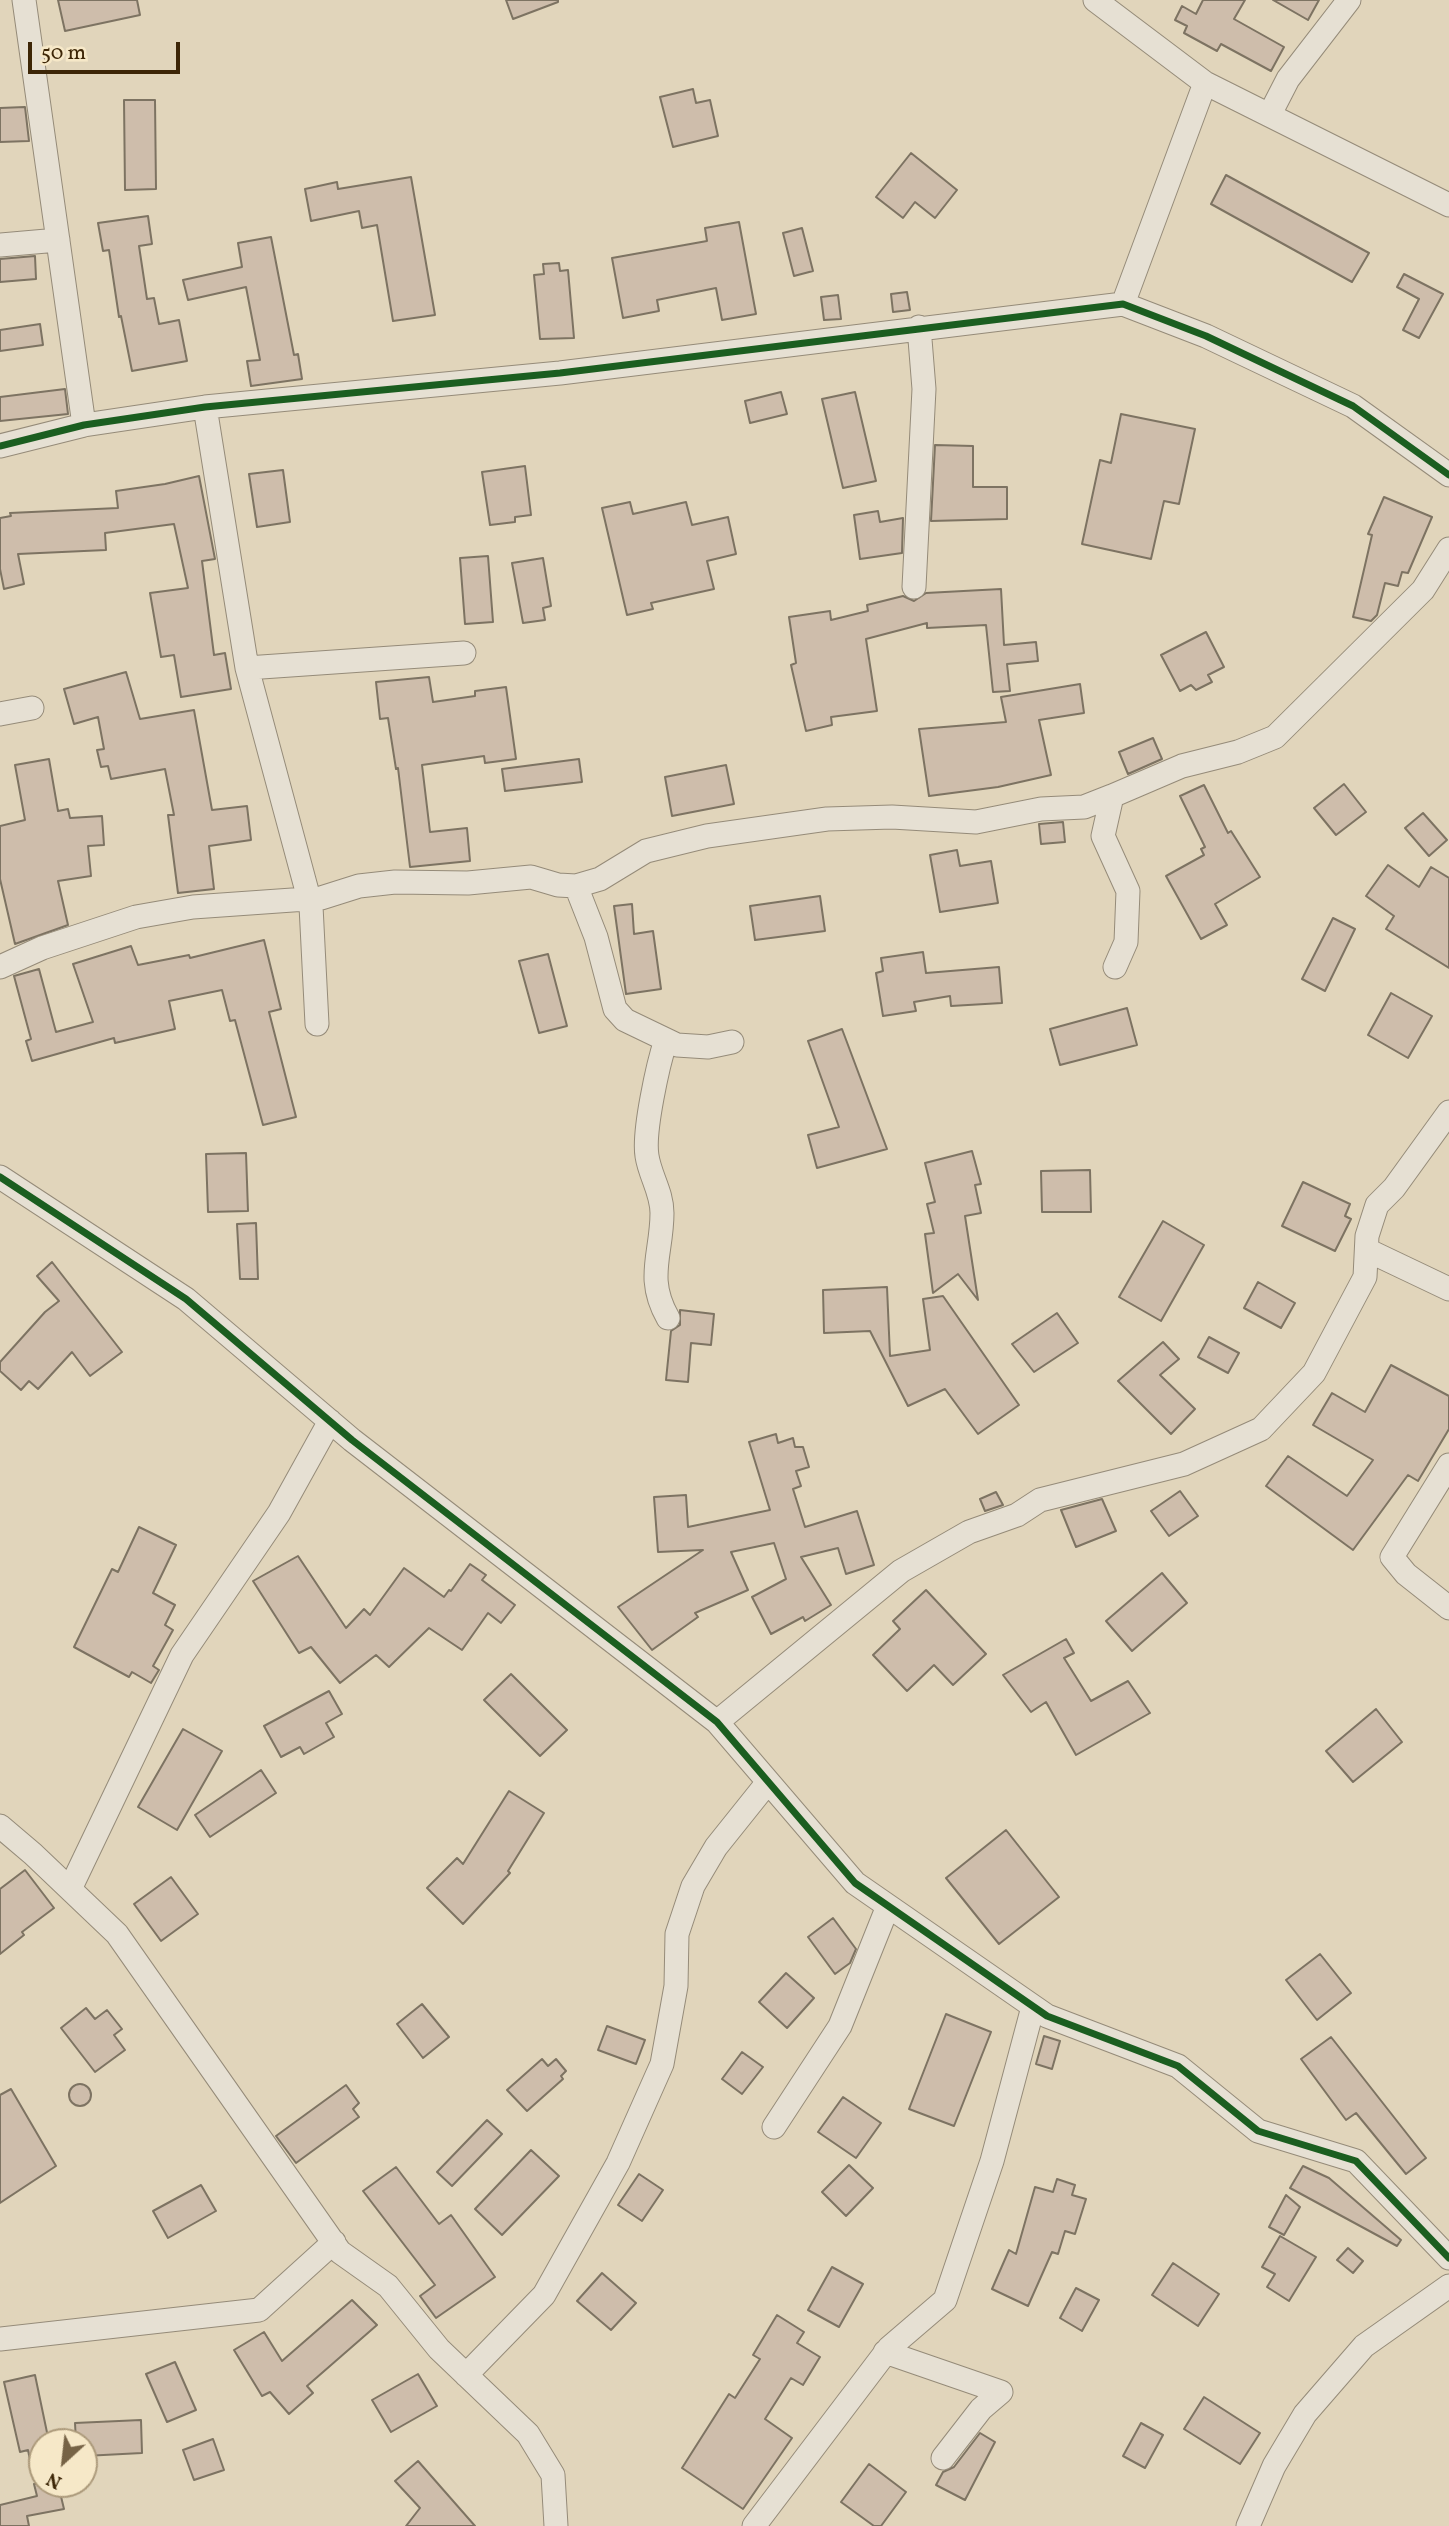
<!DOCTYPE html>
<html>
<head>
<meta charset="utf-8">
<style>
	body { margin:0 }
	#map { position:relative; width:1449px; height:2526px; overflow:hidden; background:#e1d5bb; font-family:Vollkorn,serif }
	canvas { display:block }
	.north { position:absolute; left:28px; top:2428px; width:70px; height:70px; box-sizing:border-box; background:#f6e8c8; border:2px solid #ac9a7b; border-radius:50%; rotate:207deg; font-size:19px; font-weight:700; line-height:28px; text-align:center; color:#3d2607 }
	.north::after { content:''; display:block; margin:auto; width:24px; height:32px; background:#766346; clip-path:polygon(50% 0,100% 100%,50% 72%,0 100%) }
	.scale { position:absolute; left:28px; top:42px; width:152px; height:32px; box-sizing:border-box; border:4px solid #3d2607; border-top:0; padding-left:9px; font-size:21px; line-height:24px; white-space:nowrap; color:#3d2607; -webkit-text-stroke:5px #f6e8c8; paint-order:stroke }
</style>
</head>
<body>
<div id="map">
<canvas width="1449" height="2526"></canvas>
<div class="north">N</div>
<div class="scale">50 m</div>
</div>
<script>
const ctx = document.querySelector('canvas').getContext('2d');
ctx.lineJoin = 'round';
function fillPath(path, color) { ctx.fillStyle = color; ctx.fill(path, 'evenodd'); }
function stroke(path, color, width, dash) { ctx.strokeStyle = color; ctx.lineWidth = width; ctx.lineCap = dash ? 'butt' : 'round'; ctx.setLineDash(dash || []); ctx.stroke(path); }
const building = new Path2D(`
	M58,0H137L140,15L65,31Z
	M506,0H558V2L513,19Z
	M1203,0H1245L1234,19L1284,47L1271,71L1221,44L1217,51L1184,33L1187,26L1175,20L1182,6L1196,14Z
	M1273,0H1319L1308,20Z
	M693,89L696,103L710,100L718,136L673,147L660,97Z
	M124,100H155L156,189L125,190Z
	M25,107L29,141L0,142V108Z
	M911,153L957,190L935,218L915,202L903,218L876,197Z
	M1226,175L1369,253L1352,282L1211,204Z
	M411,177L435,315L393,321L377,225L362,228L359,211L311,221L305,189L337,182L338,189Z
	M148,216L152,244L139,246L147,299L154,298L159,324L179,320L187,361L132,371L121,316L119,317L109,250L103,251L98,223Z
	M739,222L756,314L722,320L716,288L657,300L659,311L623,318L612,258L707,241L705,228Z
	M802,228L813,271L794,276L783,233Z
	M271,237L294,355L298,354L302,379L251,386L247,361L260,360L246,287L188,300L183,280L242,267L238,243Z
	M35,256L36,279L0,282V259Z
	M559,263L560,271L568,270L574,338L540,339L534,275L544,274L543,264Z
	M1404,274L1443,294L1419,338L1403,330L1419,299L1397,287Z
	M907,292L910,310L893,312L891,294Z
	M838,295L841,319L824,320L821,297Z
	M40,324L43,345L0,351V330Z
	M65,389L68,414L0,421V397Z
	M781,392L787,414L750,423L745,401Z
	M855,392L876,481L843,488L822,399Z
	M1121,414L1195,429L1179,504L1164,501L1151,559L1082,544L1100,460L1111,463Z
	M935,445L973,446V487H1007V519L931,521Z
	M525,466L531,515L515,517V522L490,525L482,472Z
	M283,470L290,522L257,527L249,474Z
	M199,476L215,559L202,561L214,655L225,653L231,689L181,697L174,655L161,657L150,593L188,588L174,524L105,533L106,550L18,554L24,584L4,589L0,569V518L11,516L10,513L118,508L116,491L165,484Z
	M1384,497L1432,517L1408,573L1402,572L1398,586L1385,583L1377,615L1371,621L1353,617L1372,535L1368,534Z
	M630,502L633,514L686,502L692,525L728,517L736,554L707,561L714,589L651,603L653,609L627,615L602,508Z
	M878,511L880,522L903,518L902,553L860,559L854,515Z
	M488,556L493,622L465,624L460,558Z
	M543,558L551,606L543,608L545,620L523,623L512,563Z
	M1001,589L1004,645L1036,642L1038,661L1007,664L1010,691L993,692L986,625L927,628V623L866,639L877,711L831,717L832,725L806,731L791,665L796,663L789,617L830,611L831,620L868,611L867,605L903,596L914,601L926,593Z
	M1206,632L1224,667L1208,675L1212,682L1196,690L1191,685L1180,691L1161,655Z
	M126,672L140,719L194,710L212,810L247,806L251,840L209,846L214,889L178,893L168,815H174L165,769L111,779L108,766L101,767L97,750L104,749L98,717L74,724L64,689Z
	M429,677L433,702L475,696V691L506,687L516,759L485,763L484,756L422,765L430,832L467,828L470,861L410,867L398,768L396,769L388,718L380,719L376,682Z
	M1080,684L1084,713L1039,720L1051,775L998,787L929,796L919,729L1006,722L1001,697Z
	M1153,738L1162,759L1128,774L1119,752Z
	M49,759L58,811L68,809L70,818L102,816L104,845L88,846L91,876L58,881L68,925L15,944L0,879V826L25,820L15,765Z
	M579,759L582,782L505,791L502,769Z
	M726,765L734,804L672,816L665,777Z
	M1344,784L1366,812L1336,835L1314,808Z
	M1204,785L1228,833L1231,831L1260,877L1215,904L1227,925L1201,939L1166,876L1204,855L1201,849L1205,847L1180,796Z
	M1423,813L1447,840L1429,856L1405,828Z
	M1063,822L1065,842L1041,844L1039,824Z
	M957,850L960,866L991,861L998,903L940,912L930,855Z
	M1388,865L1419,887L1431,867L1449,878V968L1386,929L1394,916L1366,896Z
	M820,896L825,931L755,940L750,906Z
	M632,904L634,934L653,931L661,989L626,994L614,906Z
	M1333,918L1355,929L1325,991L1302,979Z
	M264,940L281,1009L269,1012L296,1117L263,1125L235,1020L230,1021L222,990L169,1001L175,1029L115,1043L114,1038L32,1061L26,1041L31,1039L14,976L39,969L56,1032L93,1022L73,964L131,946L138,965L189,955L190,958Z
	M923,952L926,973L999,967L1002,1003L951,1006L950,996L914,1002L916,1011L883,1016L876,973L883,971L881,958Z
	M548,954L567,1026L539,1033L519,961Z
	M1391,993L1432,1016L1408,1058L1368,1035Z
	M1127,1008L1137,1045L1060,1065L1050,1029Z
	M842,1029L887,1149L817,1168L808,1135L839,1127L808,1041Z
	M972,1151L981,1184L975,1185L981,1213L965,1216L978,1300L958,1274L933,1293L925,1234L934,1233L927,1204L935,1202L925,1163Z
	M246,1153L248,1211L208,1212L206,1154Z
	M1090,1170L1091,1212H1042L1041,1171Z
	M1303,1182L1350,1204L1345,1216L1351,1219L1335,1251L1282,1226Z
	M1163,1221L1204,1245L1161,1321L1119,1297Z
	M256,1223L258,1279H240L237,1224Z
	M52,1262L122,1352L90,1376L72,1352L38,1389L29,1381L21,1390L0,1371V1362L45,1312L59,1301L37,1276Z
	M1258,1282L1295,1303L1281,1328L1244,1308Z
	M887,1287L890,1356L930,1350L923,1299L943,1296L1019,1405L978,1434L945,1389L908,1406L870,1331L824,1333L823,1290Z
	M680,1310L714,1314L711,1345L691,1343L688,1382L666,1380L671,1331L680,1325Z
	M1057,1313L1078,1343L1034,1372L1012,1344Z
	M1209,1337L1239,1353L1228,1373L1198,1357Z
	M1163,1342L1179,1359L1160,1375L1195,1409L1171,1434L1118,1381Z
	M1391,1365L1449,1396V1429L1418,1481L1408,1475L1353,1550L1266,1486L1288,1456L1347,1496L1373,1460L1313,1425L1332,1393L1365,1412Z
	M776,1434L778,1443L793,1438L795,1447H803L809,1467L796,1471L801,1486L793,1489L805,1527L857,1511L874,1565L846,1574L838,1548L801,1557L831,1605L805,1621L803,1617L771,1634L752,1597L786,1579L774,1543L731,1552L748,1590L695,1613L698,1617L652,1650L618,1607L703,1550L658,1552L654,1497L686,1495L688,1527L770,1510L749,1442Z
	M1180,1491L1198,1516L1169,1536L1151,1511Z
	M996,1492L1003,1505L985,1511L980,1499Z
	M1102,1499L1116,1531L1076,1547L1061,1510Z
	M139,1527L176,1545L153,1593L175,1605L165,1625L173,1630L153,1666L159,1670L151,1683L132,1672L129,1677L74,1647L112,1569L118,1572Z
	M298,1556L346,1628L364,1609L370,1615L404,1568L444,1597L449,1590L451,1591L470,1564L486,1575L482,1580L515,1605L501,1623L488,1613L462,1650L429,1628L389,1667L376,1655L340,1683L311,1647L299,1653L253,1581Z
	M1162,1573L1187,1603L1132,1651L1106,1621Z
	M926,1590L986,1654L953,1685L934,1665L907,1691L873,1655L900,1629L893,1621Z
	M1066,1639L1074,1653L1064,1658L1091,1701L1128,1681L1150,1713L1076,1755L1046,1702L1031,1712L1003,1675Z
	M511,1674L567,1730L540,1756L484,1700Z
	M329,1691L342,1714L326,1723L334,1737L304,1754L300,1747L281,1757L264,1726Z
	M1376,1709L1402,1742L1353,1782L1326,1751Z
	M183,1729L222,1751L177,1830L138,1807Z
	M261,1770L276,1793L210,1837L195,1815Z
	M509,1791L544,1813L508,1871L510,1873L463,1924L427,1888L457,1858L463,1864Z
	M1006,1830L1059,1897L999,1944L946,1878Z
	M25,1870L54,1908L22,1932L24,1935L0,1954V1889Z
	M171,1877L198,1914L161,1941L134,1904Z
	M833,1918L856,1949L850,1963L835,1974L808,1937Z
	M1320,1954L1351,1993L1317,2020L1286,1980Z
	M786,1973L814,1998L787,2028L759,2002Z
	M422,2004L449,2037L423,2058L397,2024Z
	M86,2008L95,2019L107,2010L122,2029L114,2035L125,2050L95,2072L61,2028Z
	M946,2014L991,2032L954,2126L909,2109Z
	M607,2026L645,2040L636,2064L598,2050Z
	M1044,2036L1060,2041L1052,2069L1036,2064Z
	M1331,2037L1426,2158L1406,2174L1356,2113L1346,2120L1301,2059Z
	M742,2052L763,2067L742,2094L722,2079Z
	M542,2059L548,2066L556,2059L566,2071L561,2076L563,2079L527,2111L507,2090Z
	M69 2095a11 11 0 1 1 22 0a11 11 0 1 1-22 0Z
	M346,2085L359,2103L353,2109L359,2117L296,2163L276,2136Z
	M11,2089L56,2166L0,2203V2095Z
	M843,2097L881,2123L856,2158L818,2132Z
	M487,2120L502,2134L452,2186L437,2172Z
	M531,2150L559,2176L502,2235L475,2209Z
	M849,2165L873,2188L846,2216L822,2192Z
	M1303,2166L1329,2178L1401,2240L1397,2246L1290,2188Z
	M396,2167L439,2224L451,2215L495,2277L436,2318L420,2296L435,2285L363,2191Z
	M639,2174L663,2190L642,2221L618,2205Z
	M1057,2179L1075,2185L1072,2195L1086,2199L1075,2234L1065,2231L1058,2254L1052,2252L1028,2306L992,2289L1009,2250L1016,2254L1035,2187L1053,2192Z
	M201,2185L216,2211L168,2238L153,2211Z
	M1286,2195L1300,2207L1284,2235L1269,2227Z
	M1280,2236L1316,2257L1289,2301L1267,2287L1275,2274L1262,2267Z
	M1348,2248L1363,2261L1353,2273L1337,2260Z
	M1173,2263L1219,2294L1198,2326L1152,2295Z
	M832,2267L863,2284L839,2327L808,2310Z
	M602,2273L636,2303L611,2330L577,2301Z
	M1076,2288L1099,2300L1082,2331L1060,2318Z
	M352,2300L377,2325L307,2386L313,2393L289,2414L270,2392L262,2396L234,2350L264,2332L282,2361Z
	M777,2315L804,2332L797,2343L820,2357L803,2385L791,2378L765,2419L792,2438L743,2509L682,2468L729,2394L735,2398L760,2359L753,2355Z
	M175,2362L196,2410L167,2422L146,2374Z
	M418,2374L437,2406L391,2432L372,2400Z
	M35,2375L49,2442H42V2479L34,2480L28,2450L20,2452L4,2382Z
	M1204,2397L1260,2433L1240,2464L1184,2429Z
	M141,2420L142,2453L84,2456V2442H76L75,2423Z
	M1141,2423L1163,2435L1145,2468L1123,2456Z
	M980,2433L995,2442L965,2500L936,2485L943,2472L954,2467Z
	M213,2439L224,2470L194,2480L183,2450Z
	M418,2461L475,2526H406L420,2508L395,2481Z
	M869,2464L906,2492L881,2526H874L841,2502Z
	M34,2484H58L64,2509L27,2516L29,2526H0V2505L37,2496Z`);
fillPath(building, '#cebdab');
stroke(building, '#7d7362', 2);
const minor = new Path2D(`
	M24,0L84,425
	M1095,0L1205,83L1449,205
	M1270,114L1288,79L1349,0
	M0,245L58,240
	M1123,304L1205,83
	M205,407L247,668L464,653
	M0,446L84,425L205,407L560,373L1123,304L1206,336L1353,406L1449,475
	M914,587L924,389L919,327
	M247,668L311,906L317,1024
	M0,714L32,708
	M576,886L596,937L615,1009L625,1020L677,1045L708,1047L732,1042
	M0,967L42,948L136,917L193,907L321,898L359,886L395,882L468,883L531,877L558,885L576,886L600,879L646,851L707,836L827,819L892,817L976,822L1041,809L1084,807L1112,796
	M1115,967L1126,942L1128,891L1103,836L1112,796L1182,766L1238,752L1275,737L1423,590L1449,549
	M666,1040C658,1064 643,1132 647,1156C650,1176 662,1192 662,1213C662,1254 645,1278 668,1318
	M0,1177L186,1299L352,1440L717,1722L855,1883L1047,2016L1178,2066L1258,2131L1356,2161L1449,2258
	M1367,1250L1449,1289
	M1449,1465L1392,1557L1406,1574L1449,1608
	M717,1722L901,1571L969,1532L1017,1515L1040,1500L1184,1464L1261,1429L1314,1373L1365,1277L1367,1236L1377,1205L1394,1188L1449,1112
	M0,1826L33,1854L117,1934L340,2252L388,2286L439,2349L528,2434L553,2475L556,2526
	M70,1889L182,1655L279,1513L330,1421
	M774,2127L840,2026L888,1906
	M0,2339L259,2310L334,2242
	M885,2352L1001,2392L981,2409L943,2458
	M466,2375L544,2295L618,2163L662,2064L676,1986L677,1934L693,1886L716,1847L768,1782
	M754,2526L889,2348L945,2300L992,2161L1033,2007
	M1248,2526L1274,2466L1305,2414L1364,2346L1449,2286`);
stroke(minor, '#958b79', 25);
stroke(minor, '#e6e0d3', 23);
stroke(new Path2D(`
	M0,446L84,425L205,407L560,373L1123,304L1206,336L1353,406L1449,475
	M0,1177L186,1299L352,1440L717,1722L855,1883L1047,2016L1178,2066L1258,2131L1356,2161L1449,2258`), '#1b5e20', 7);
</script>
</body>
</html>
